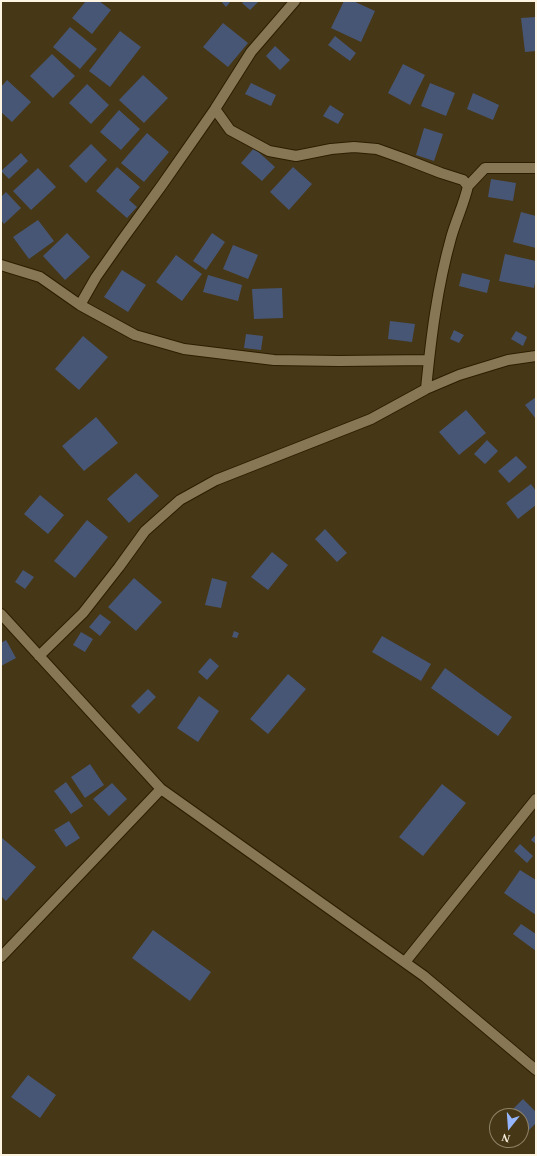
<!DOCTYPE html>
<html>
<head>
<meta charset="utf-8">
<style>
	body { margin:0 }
	#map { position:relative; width:537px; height:1156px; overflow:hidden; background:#463716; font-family:"Times New Roman",serif }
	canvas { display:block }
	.frame { position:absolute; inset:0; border:2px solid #fdf4e1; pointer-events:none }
	.north { position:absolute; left:489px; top:1108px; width:40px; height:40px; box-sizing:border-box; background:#463716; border:1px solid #8f8367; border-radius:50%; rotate:197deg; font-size:11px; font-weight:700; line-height:16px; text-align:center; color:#fdf4e1 }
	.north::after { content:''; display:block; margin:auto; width:14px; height:18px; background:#95b6fd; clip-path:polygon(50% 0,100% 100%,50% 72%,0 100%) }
</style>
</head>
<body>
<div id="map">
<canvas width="537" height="1156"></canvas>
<div class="frame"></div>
<div class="north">N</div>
</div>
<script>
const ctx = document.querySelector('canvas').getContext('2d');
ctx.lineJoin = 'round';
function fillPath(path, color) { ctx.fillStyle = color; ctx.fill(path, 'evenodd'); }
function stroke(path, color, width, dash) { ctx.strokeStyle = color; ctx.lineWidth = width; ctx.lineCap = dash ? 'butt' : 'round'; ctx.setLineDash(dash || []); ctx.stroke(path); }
fillPath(new Path2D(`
	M86,1H99L111,10L92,34L72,18Z
	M221,1H231L226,7Z
	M244,1H259L250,10L242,3Z
	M344,1H353L375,11L361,42L331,28Z
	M536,17V51L525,52L521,18Z
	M223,23L248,43L228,67L203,47Z
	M70,27L97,49L80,69L53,47Z
	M120,31L141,47L110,87L89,71Z
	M335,36L356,53L350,61L328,45Z
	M275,46L290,60L280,70L266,56Z
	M52,54L75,76L53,98L30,76Z
	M403,64L425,75L410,105L388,93Z
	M143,75L168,98L144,123L119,100Z
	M7,80L31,102L12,122L1,112V87Z
	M251,83L276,95L271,106L245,94Z
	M430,83L455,93L446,116L421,106Z
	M87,84L109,105L91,124L69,103Z
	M473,93L499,105L493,120L467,109Z
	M330,105L344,114L338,124L323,116Z
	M119,110L140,129L121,150L100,132Z
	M424,128L443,134L434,161L416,155Z
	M147,133L169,152L144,182L121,163Z
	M91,144L107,160L86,183L69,166Z
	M254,148L275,167L262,181L241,163Z
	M21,153L28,161L9,179L1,171Z
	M117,167L140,187L129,200L137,207L127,218L96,191Z
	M293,167L312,184L289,210L270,192Z
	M38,168L56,187L31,210L13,191Z
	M491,179L516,183L513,201L488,197Z
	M6,192L21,208L4,224L1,220V197Z
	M521,212L536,216V248L513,242Z
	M38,220L54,241L29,259L13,237Z
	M67,233L90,257L65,280L43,256Z
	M212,233L225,242L206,270L193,261Z
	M233,245L258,255L248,279L223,269Z
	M505,254L536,261V278L534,288L499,281Z
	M176,255L202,274L182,301L156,282Z
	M122,270L146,285L128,312L104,297Z
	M462,273L490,280L487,293L459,286Z
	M208,275L242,285L238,301L203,292Z
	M282,288L283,318L254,319L252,289Z
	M390,321L415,324L412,342L388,339Z
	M454,330L464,335L459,343L450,339Z
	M516,331L527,337L523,346L511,339Z
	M246,334L263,336L261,350L244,348Z
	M83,336L108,357L79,390L55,369Z
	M536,397V419L525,405Z
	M466,410L486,433L459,455L439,432Z
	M96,417L118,443L84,471L62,446Z
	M487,440L498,451L485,464L474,454Z
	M516,456L527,467L509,483L498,471Z
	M136,473L159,496L129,523L107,499Z
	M531,484L536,491V505L518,519L506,503Z
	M40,495L64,515L48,534L24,514Z
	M87,520L108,537L75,578L54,561Z
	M325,529L347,553L337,562L315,539Z
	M272,552L288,565L268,590L251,577Z
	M23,570L34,577L25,589L15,582Z
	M134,578L162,602L136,631L108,607Z
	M212,578L227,582L221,608L205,605Z
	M100,614L111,622L100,636L89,627Z
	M234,631L239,633L237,638L232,637Z
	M81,632L93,639L85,652L73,645Z
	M382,636L431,664L421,681L372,652Z
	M6,640L16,658L1,666V643Z
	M210,658L219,666L207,680L198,672Z
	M445,668L512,717L498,736L431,688Z
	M288,674L306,689L268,734L250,719Z
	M148,689L156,697L139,714L131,706Z
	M199,696L219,711L198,742L177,728Z
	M90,764L104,785L85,798L71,777Z
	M66,782L83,806L71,814L54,791Z
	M112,783L127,799L109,816L93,799Z
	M442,784L466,803L423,856L399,837Z
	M69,821L80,838L66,847L54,830Z
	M536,834V844L531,840Z
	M1,837L36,867L6,901L1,896Z
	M520,844L533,856L527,863L514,851Z
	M520,870L536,880V915L504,893Z
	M521,924L536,934V951L513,934Z
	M153,930L211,972L190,1001L132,958Z
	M28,1075L56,1095L40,1118L11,1097Z
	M523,1099L536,1112V1123L521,1138V1116H506Z
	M509,1140H519L514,1145Z`), '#485675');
const minor = new Path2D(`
	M215,109L230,130L269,151L296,156L331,149L354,147L377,149L405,159L441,173L463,180L468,186C464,204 456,220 451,238C437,288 431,338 426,389
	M468,186L485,168H536
	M1,265L40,277L80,305L135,335L184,349L274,360L339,361L429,360
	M80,305L96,277L122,240L162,185L215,109L251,52L295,1
	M1,614L161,789L424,976L536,1070
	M39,656L83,613L119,567L145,531L180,500L216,480L371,419L426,389L459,375L508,360L536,356
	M1,957L161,789
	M405,962L536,799`);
stroke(minor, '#2c1e00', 12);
stroke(minor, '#875', 10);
</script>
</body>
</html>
